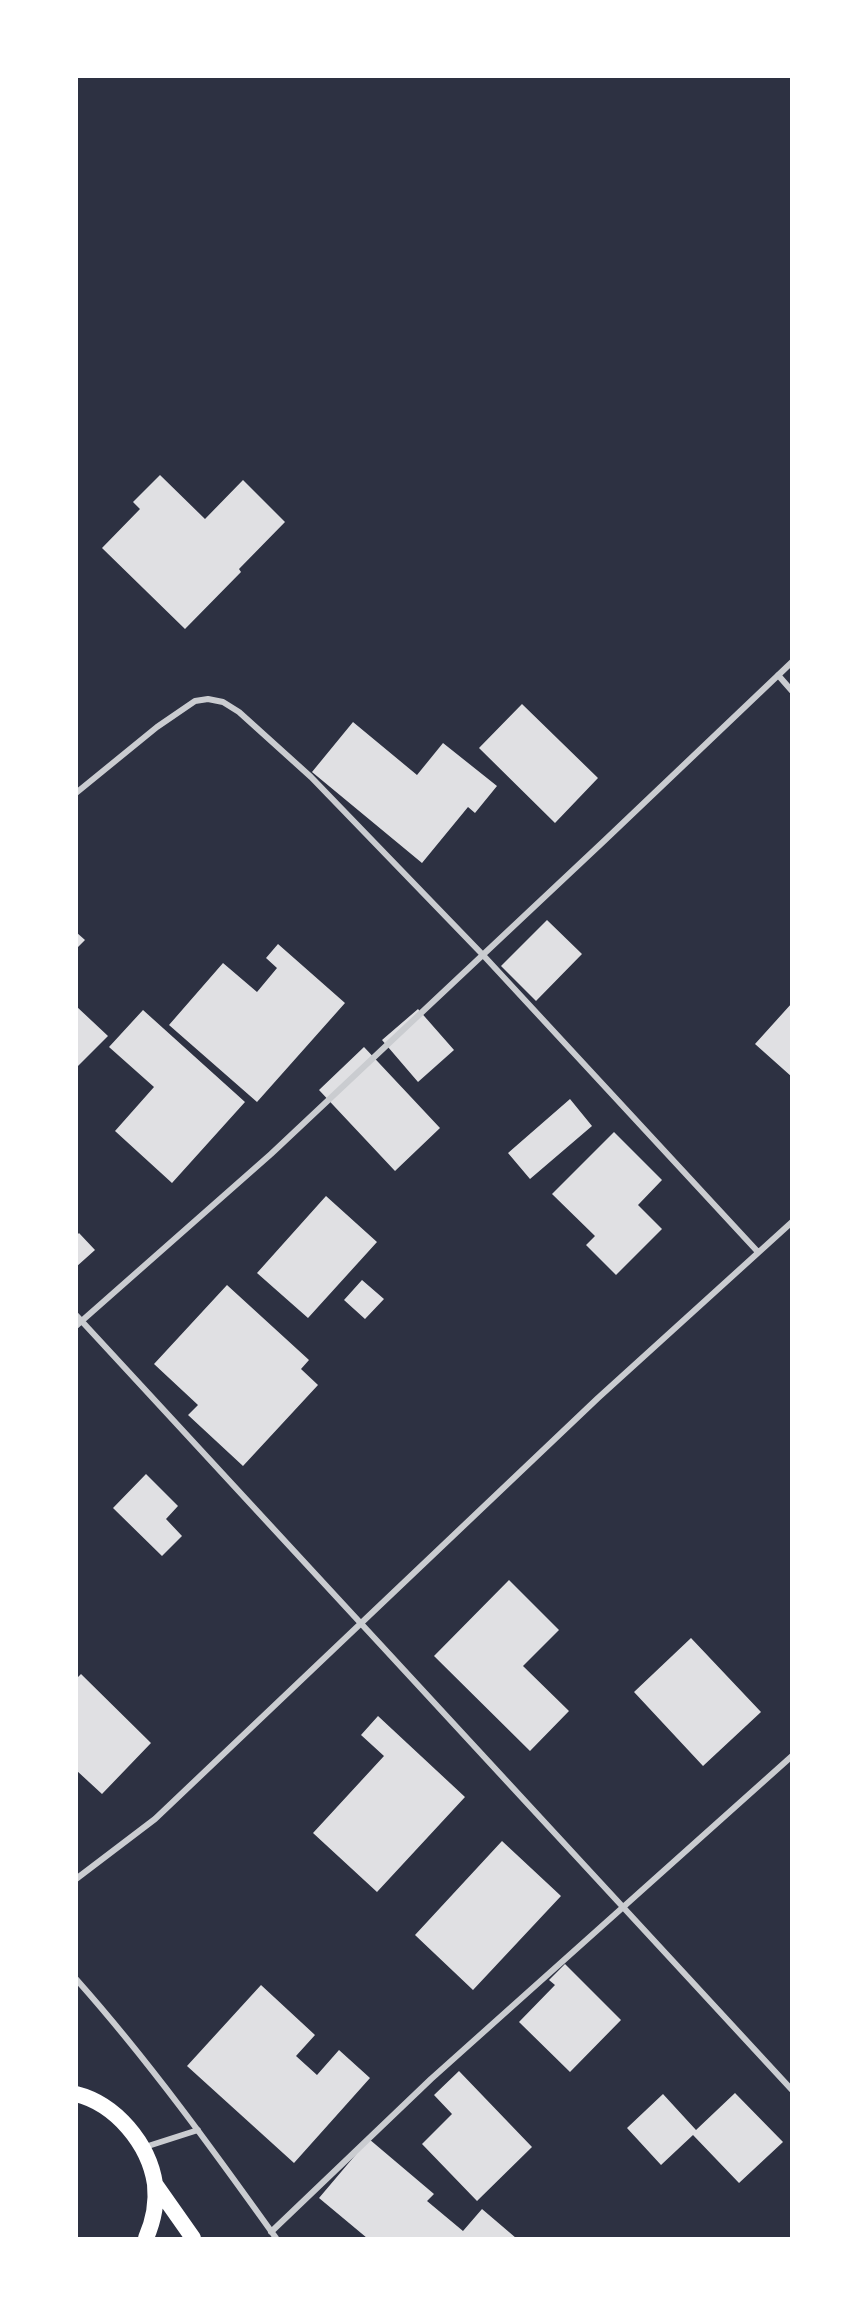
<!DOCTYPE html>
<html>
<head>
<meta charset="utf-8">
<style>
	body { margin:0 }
	#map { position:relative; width:868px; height:2315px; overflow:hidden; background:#2d3142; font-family:"Archivo Narrow",sans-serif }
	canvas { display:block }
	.frame { position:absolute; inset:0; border:78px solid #fff; pointer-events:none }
</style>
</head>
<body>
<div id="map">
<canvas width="868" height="2315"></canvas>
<div class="frame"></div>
</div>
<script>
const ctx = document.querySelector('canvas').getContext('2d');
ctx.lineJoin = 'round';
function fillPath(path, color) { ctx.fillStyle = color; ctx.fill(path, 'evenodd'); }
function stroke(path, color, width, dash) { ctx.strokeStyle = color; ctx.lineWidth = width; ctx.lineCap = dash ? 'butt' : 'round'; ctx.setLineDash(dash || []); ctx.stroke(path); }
fillPath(new Path2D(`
	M160,475L205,519L243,480L285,522L239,569L241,572L185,629L102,548L140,509L133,502Z
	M522,704L598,778L555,823L479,748Z
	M353,722L417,775L443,743L497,786L475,813L468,807L422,863L312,772Z
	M547,920L582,954L536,1001L501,966Z
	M76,932L85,940L76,949Z
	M278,944L345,1003L257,1102L169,1025L223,963L257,992L277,968L266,958Z
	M792,1003V1077L755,1044Z
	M76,1006L108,1036L76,1068Z
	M418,1009L454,1050L418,1082L382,1040Z
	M143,1010L245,1102L172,1183L115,1131L154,1087L109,1047Z
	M364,1047L440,1128L395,1171L319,1090Z
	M570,1099L592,1126L530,1179L508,1153Z
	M614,1132L662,1180L638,1205L662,1229L616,1275L586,1245L595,1236L552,1194Z
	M326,1196L377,1242L308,1318L257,1273Z
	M79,1233L95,1250L76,1267V1236Z
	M362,1280L384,1299L365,1319L344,1300Z
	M227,1285L309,1360L301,1369L318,1385L243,1466L188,1415L198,1405L154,1364Z
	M146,1474L178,1506L166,1519L182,1536L162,1556L113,1508Z
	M509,1580L559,1630L523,1666L569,1711L530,1751L434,1656Z
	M691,1638L761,1712L703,1766L634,1692Z
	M81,1674L151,1743L102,1794L76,1770V1679Z
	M378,1716L465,1797L377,1892L313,1833L384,1756L361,1735Z
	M502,1841L561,1896L473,1990L415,1935Z
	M565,1964L621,2020L570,2072L519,2022L555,1985L549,1980Z
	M261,1985L315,2035L296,2056L317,2075L339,2050L370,2078L294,2163L187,2066Z
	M459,2071L532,2147L477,2201L422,2144L452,2114L434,2095Z
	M735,2093L783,2142L739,2183L693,2135L661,2165L627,2128L663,2094L696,2130Z
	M369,2139L434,2194L427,2201L463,2231L482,2209L516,2238H367L319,2198Z`), '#e0e0e3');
stroke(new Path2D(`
	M778,675L792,691
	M76,793L157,727L195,701L208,699L223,702L239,712L311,777L483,955L758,1252
	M76,1315L792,2090
	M76,1326L271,1154L604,841L792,662
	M76,1879L155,1819L598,1398L792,1222
	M76,1979C149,2061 213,2150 276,2238
	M145,2147L198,2130
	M271,2232L431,2079L792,1756`), '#caccd0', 6);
stroke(new Path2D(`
	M76,2094C116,2104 149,2144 155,2184C157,2202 153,2222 146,2238
	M155,2184L193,2238`), '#fff', 16);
</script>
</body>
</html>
